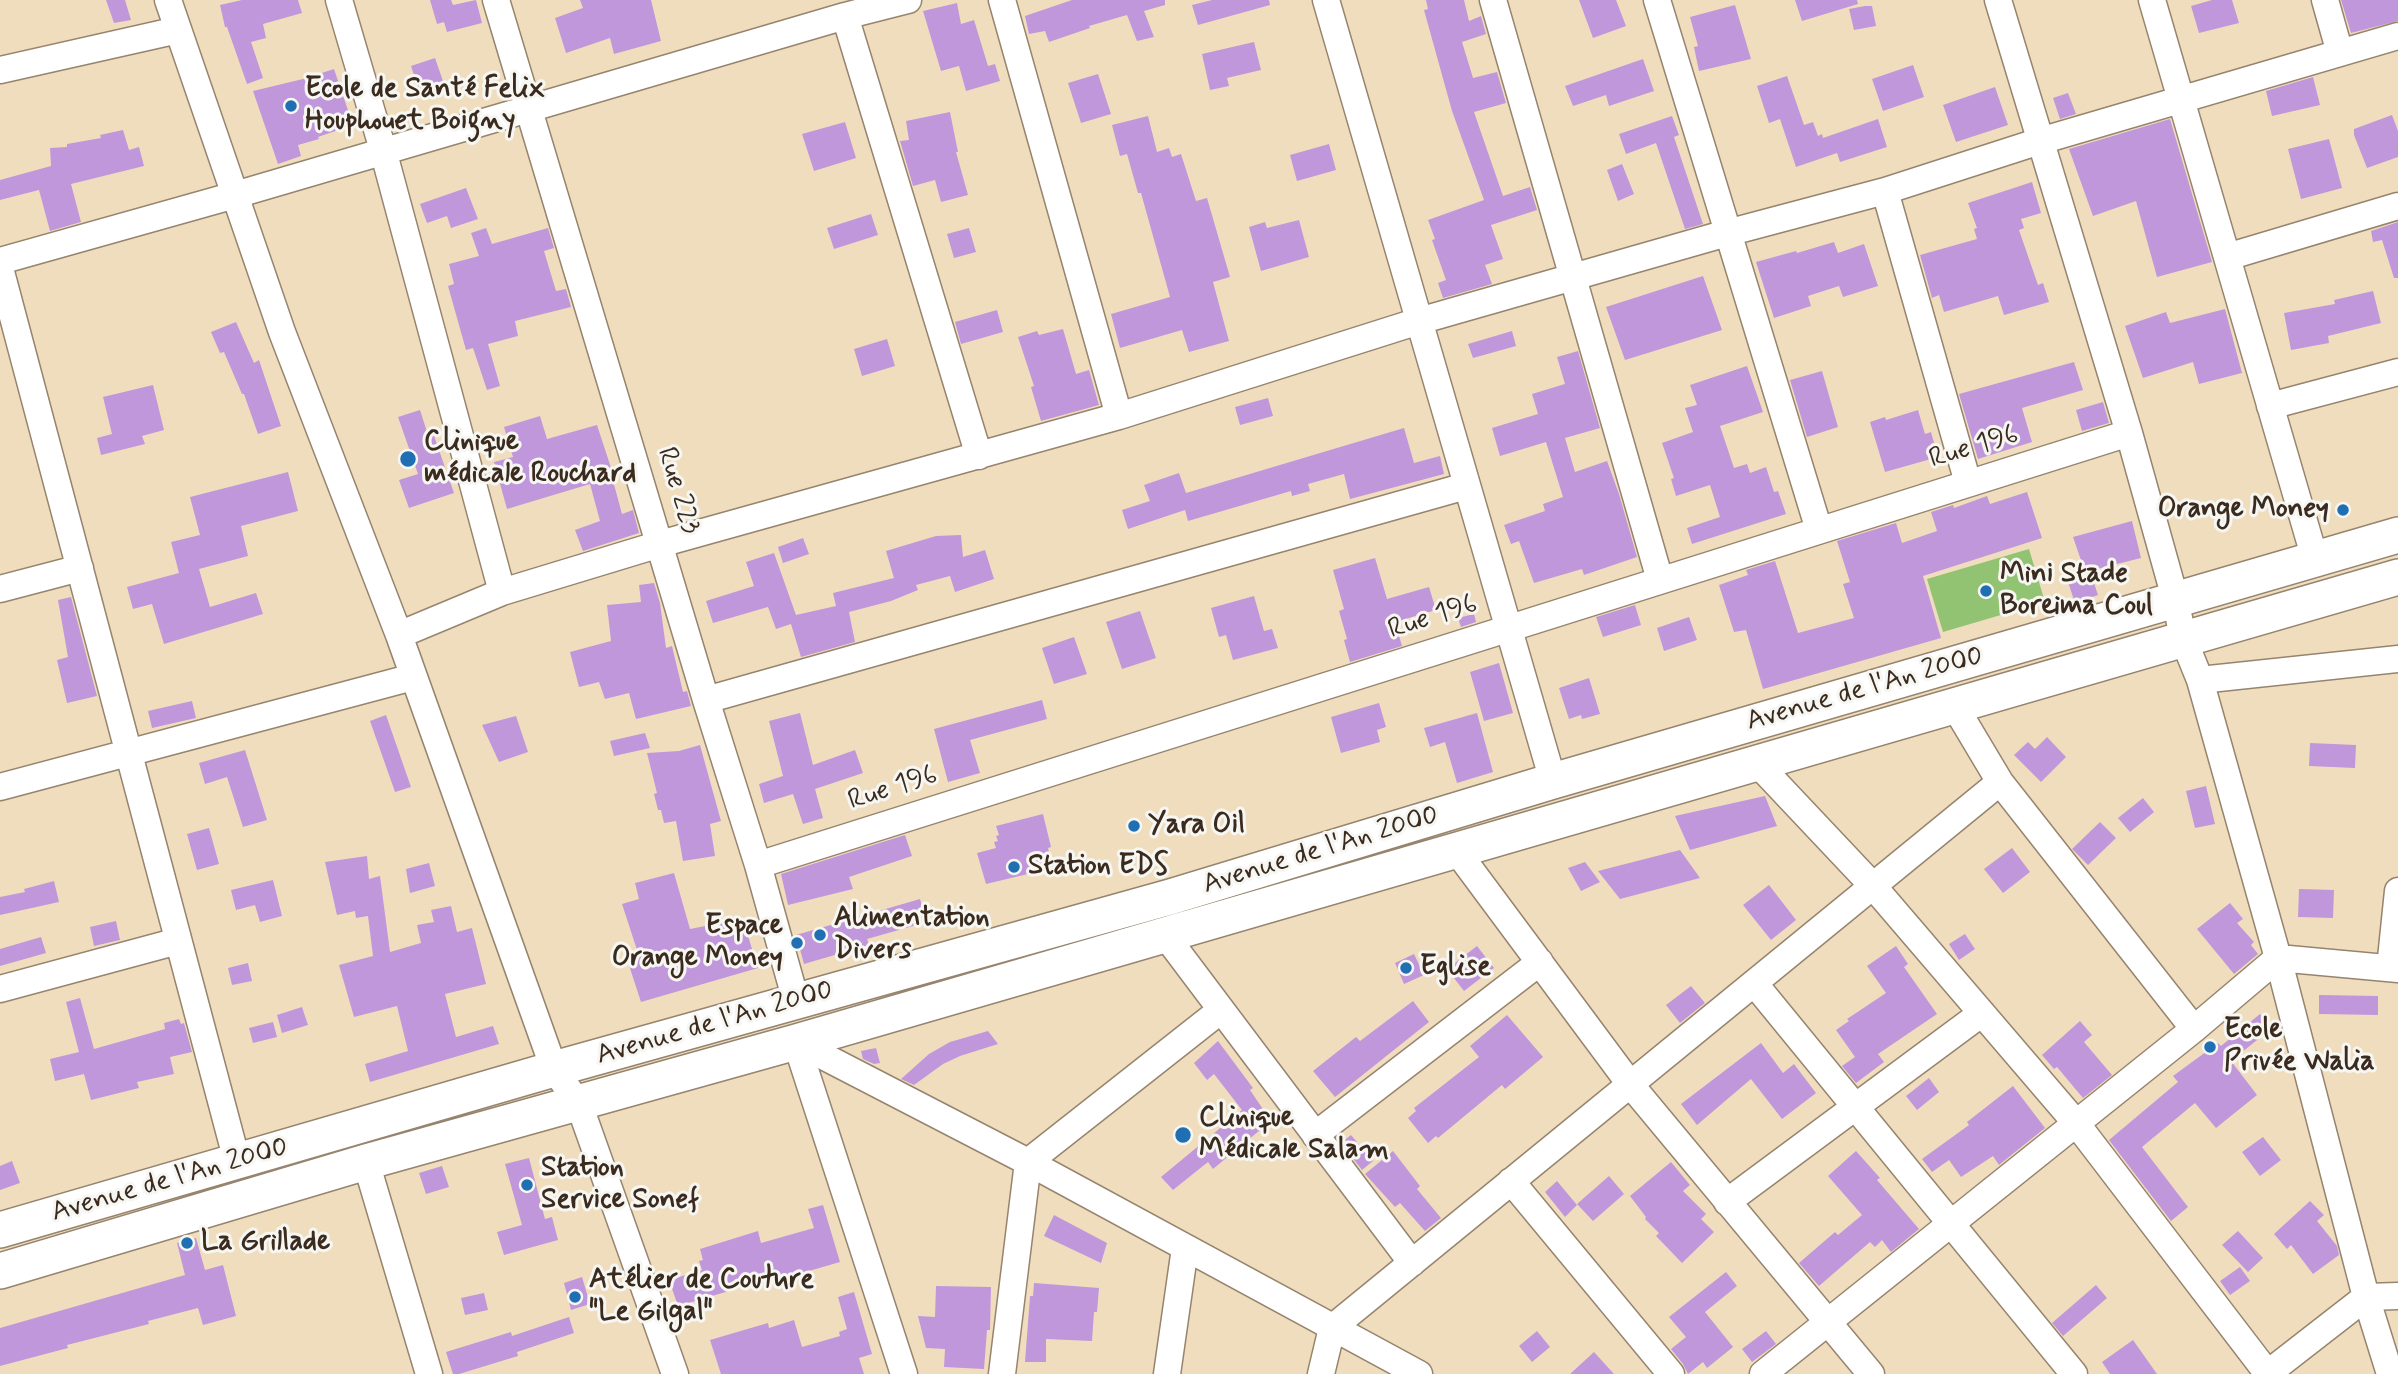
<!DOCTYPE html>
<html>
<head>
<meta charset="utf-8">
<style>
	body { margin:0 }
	canvas { display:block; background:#f0ddbe }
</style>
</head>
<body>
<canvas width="2398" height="1374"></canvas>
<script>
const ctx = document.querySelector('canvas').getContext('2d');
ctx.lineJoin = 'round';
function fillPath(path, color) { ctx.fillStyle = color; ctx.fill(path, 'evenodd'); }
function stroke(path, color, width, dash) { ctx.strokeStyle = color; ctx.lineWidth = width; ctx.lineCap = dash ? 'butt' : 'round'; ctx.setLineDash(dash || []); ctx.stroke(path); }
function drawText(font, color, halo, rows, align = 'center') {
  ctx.font = font + ' Mynerve,sans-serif'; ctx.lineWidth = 6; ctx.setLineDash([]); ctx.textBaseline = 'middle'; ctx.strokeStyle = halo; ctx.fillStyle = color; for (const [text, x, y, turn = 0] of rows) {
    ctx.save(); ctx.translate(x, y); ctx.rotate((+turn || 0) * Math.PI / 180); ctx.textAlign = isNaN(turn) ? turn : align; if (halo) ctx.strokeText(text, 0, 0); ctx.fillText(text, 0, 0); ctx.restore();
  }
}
fillPath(new Path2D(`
	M2029,549L2045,602L1943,632L1927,579Z`), '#92c373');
fillPath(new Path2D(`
	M106,0H125L131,20L114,23Z
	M242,0H298L302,13L263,24L266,38L251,42L263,78L247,84L227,27H225L220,5Z
	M430,0H451L453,5L476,0L482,23L447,32L444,22L437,24Z
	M580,0H651L661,41L614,54L610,38L566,53L555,18L583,8Z
	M1072,0H1165V5L1144,11L1154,37L1137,41L1127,15L1089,26L1090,28L1049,42L1045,31L1029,34L1025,16Z
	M1212,0H1269L1270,5L1198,25L1192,5Z
	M1426,0H1464L1469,21L1481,16L1486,34L1462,42L1473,78L1497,72L1506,103L1474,112L1503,196L1530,187L1537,210L1491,225L1503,259L1485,265L1492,284L1443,298L1438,283L1446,280L1432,240L1435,239L1428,220L1484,200L1452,111L1424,10L1428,9Z
	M1579,0H1616L1626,26L1593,38Z
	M1795,0H1857L1858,4L1802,21Z
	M2212,0H2232L2239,23L2199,33L2191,6Z
	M2341,0H2398V21L2351,33Z
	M957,3L961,24L974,20L988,66L995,64L1000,81L966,91L959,66L941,71L923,11Z
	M1735,5L1751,59L1699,71L1694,47L1698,46L1690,17Z
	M1865,6H1872L1876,26L1854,30L1849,9Z
	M1254,42L1261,70L1227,78L1229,86L1210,90L1202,54Z
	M435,58L443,81L419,90L411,66Z
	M1643,59L1654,91L1609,106L1606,95L1573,106L1565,86Z
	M1913,65L1924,97L1883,111L1872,79Z
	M334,69L353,125L318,137L319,139L298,145L301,156L278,164L253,91L303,79Z
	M1098,74L1111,114L1081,123L1068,83Z
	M1787,76L1804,125L1813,122L1818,136L1822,134L1823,138L1878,119L1887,147L1840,162L1837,153L1796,167L1780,119L1769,123L1757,86Z
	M2313,77L2320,105L2272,116L2266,91Z
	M1995,87L2008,125L1956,142L1943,105Z
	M2068,93L2076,114L2060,119L2053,98Z
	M950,112L958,152H956L968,195L941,202L935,180L913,186L900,141L909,140L906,121Z
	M2392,115L2398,131V157L2367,168L2354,135V129Z
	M1148,116L1157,152L1169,148L1172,157L1181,154L1196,201L1207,198L1230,277L1213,282L1229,341L1189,352L1182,330L1120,348L1111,314L1170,297L1141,193H1138L1127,154L1120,156L1112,125Z
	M1672,116L1679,135L1674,137L1703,224L1685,229L1656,143L1626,154L1619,134Z
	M2170,119L2212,262L2157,277L2136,201L2093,216L2069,149Z
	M845,122L856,158L814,171L802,134Z
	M123,130L129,150L139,147L144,166L71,184L81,222L50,231L39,190L0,200V180L51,166L50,148L67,147V144L101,138L100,135Z
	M2329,139L2342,188L2301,199L2288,149Z
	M1329,144L1336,170L1297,181L1290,155Z
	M1622,164L1634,194L1618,201L1607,170Z
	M2032,182L2041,213L2021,219L2024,228L2019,230L2038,285L2043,283L2049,302L2004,315L1998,296L1944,312L1939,295L1932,298L1920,255L1977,239L1974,229L1977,228L1968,203Z
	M466,188L478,219L451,228L447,216L427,223L420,204Z
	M871,214L878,235L834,249L827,228Z
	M1299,220L1309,257L1261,271L1249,227L1265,222L1267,228Z
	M2398,222V278H2394L2382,240L2373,242L2371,231Z
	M486,228L492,244L548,228L554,248L544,251L556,291L566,289L571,307L515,321L518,336L488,344L500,386L487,390L473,348L466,350L448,286L454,284L449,264L479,256L471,233Z
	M969,228L976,252L954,258L947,234Z
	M1834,242L1838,253L1864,244L1878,286L1843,297L1839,286L1808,296L1811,306L1774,318L1756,262L1796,251L1797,253Z
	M1703,276L1722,330L1625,360L1606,307Z
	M2373,291L2381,323L2328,336L2329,343L2291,350L2284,313L2335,304L2334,300Z
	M2225,309L2242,373L2199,384L2193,362L2143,378L2125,326L2166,312L2170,323Z
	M997,310L1003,332L961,344L955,322Z
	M236,322L254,363L259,360L281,426L258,434L244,394H242L224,352L220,353L211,332Z
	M1063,329L1076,374L1089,370L1099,405L1041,421L1031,387L1034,386L1018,337L1037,331L1039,335Z
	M1512,331L1516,346L1473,358L1468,344Z
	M887,339L895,366L862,376L854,349Z
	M1578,351L1600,428L1565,438L1575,472L1607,461L1619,494L1637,557L1584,575L1582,569L1534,583L1519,541L1511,544L1504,525L1545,511L1543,504L1563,497L1546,442L1500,456L1492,428L1538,414L1532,394L1565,384L1557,357Z
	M2074,362L2083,390L2022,408L2032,442L1978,459L1959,394Z
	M1747,366L1763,412L1720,426L1734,468L1747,464L1750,473L1766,467L1774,492L1778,491L1786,514L1692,544L1687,528L1720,517L1710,485L1676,496L1671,479L1674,478L1662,443L1693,432L1685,408L1697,405L1690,385Z
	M1822,371L1838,427L1807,437L1790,380Z
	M153,385L164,430L142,436L145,444L101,455L97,438L112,434L103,397Z
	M1268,398L1273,416L1240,425L1235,407Z
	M2103,402L2109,423L2082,431L2076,410Z
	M420,410L428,435L433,433L454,493L409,508L399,480L418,474L398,417Z
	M1918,410L1925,434L1931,432L1938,457L1885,472L1870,422L1885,417L1886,420Z
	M540,416L547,439L597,425L614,477H612L622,514L633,510L639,533L583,551L575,530L600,521L590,484L507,509L494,462L513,457L504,427Z
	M1404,428L1414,463L1440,456L1444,474L1350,499L1344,474L1308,484L1310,491L1292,496L1291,491L1188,521L1185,510L1128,529L1122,510L1150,501L1144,485L1179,473L1186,493Z
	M288,472L298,511L241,526L248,556L199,569L210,607L256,593L263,614L164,644L152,604L133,609L127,587L179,573L171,542L200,535L190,497Z
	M2027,492L2042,538L1923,576L1941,638L1763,689L1746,630L1734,632L1719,585L1748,575L1746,570L1775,561L1798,633L1854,618L1843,584L1850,582L1837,541L1896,523L1902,543L1937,531L1931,512L1953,505L1954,508L1987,496L1990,504Z
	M2132,521L2141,558L2085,572L2073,537Z
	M961,535L963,557L985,550L994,579L955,592L950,576L916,585L918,590L891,601L849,612L855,642L801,657L791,624L776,629L768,607L713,623L706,601L754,586L746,562L774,553L796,615L836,606L833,593L894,578L886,551L936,536Z
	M803,538L809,554L783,563L778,547Z
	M1375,558L1387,599L1429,587L1436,610L1395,622L1402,646L1350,662L1344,640L1347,639L1339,611L1344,609L1333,570Z
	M2091,574L2098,595L2075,603L2068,582Z
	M654,583L660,603L666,648L672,646L683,692L687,691L691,706L636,719L629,693L605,699L599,682L579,687L570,652L611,641L607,605L641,602L639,585Z
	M1254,596L1264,631L1272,629L1278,648L1233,660L1226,635L1219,637L1211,608Z
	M71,597L97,696L67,703L57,660L68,657L58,600Z
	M1635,605L1641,625L1603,637L1596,617Z
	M1140,611L1156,658L1122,669L1106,622Z
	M1474,614L1476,622L1461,627L1458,618Z
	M1689,617L1697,640L1664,651L1657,628Z
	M1074,637L1087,674L1054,684L1042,648Z
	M1499,663L1513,713L1484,721L1470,672Z
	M1589,678L1600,714L1582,719L1581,715L1569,719L1559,688Z
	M1042,700L1047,719L970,740L980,773L948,782L934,729Z
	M192,701L196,718L152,728L148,711Z
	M1379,703L1386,727L1377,730L1380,742L1341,753L1331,717Z
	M800,713L813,765L855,750L863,773L815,789L823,818L803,824L793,794L764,803L759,784L783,776L769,721Z
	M1477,713L1493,772L1457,783L1445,742L1430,747L1424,728Z
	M386,715L411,787L395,792L370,721Z
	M516,716L528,752L499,762L482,725Z
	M645,733L650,748L614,756L610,741Z
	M2047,737L2066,757L2041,782L2014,755L2028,742L2035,749Z
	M2310,743L2356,745L2355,768L2309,766Z
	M700,745L721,821L710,824L715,856L683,861L676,821L664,823L661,810H658L654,794L657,793L647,753L679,751Z
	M245,750L267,820L243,827L227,777L205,784L199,763Z
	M2206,786L2215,824L2195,828L2186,791Z
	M1765,796L1777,826L1690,850L1675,816Z
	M2143,798L2154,812L2130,832L2118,818Z
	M1043,814L1051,847L1048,848L1053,868L986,884L977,853L996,848L994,842L998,841L996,836L999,835L996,826Z
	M2100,822L2116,838L2088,865L2072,849Z
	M209,828L219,864L197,870L187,834Z
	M905,835L912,856L849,877L853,889L788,905L781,874Z
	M2012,848L2030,872L2003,893L1984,869Z
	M1680,850L1700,878L1620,899L1598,871Z
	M367,856L369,879L380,876L390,952L421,943L417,925L434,922L431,910L451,906L457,932L472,928L486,984L445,994L456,1037L493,1026L499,1044L370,1082L365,1064L408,1051L397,1006L354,1017L339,965L373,956L368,916L356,918L355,911L337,915L325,862Z
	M1585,862L1600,882L1581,891L1568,868Z
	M429,863L435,886L410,893L406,869Z
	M674,873L690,929L751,917L755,935L748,936L758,968L641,1002L626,956L638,953L622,904L639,899L635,883Z
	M273,880L282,916L260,922L255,905L236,910L231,890Z
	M54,881L59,902L0,915V897L25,892L24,889Z
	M1769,885L1796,920L1771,940L1743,905Z
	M2299,889L2334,890L2333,918L2298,917Z
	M920,899L927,922L867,939L869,945L804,964L796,935Z
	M2230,903L2243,919L2237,923L2254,942L2251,945L2258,954L2234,974L2197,929Z
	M116,921L120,940L94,946L90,927Z
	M1965,934L1975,949L1959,960L1949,944Z
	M41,937L46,953L0,966V949Z
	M1477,946L1494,968L1464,991L1447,969Z
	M1896,946L1908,964L1904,967L1937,1014L1878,1054L1884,1062L1856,1083L1842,1066L1855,1057L1836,1030L1849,1021L1847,1019L1886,993L1867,966Z
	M1414,954L1424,975L1404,984L1395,963Z
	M248,963L252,981L232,985L228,968Z
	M1691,986L1705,1003L1680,1023L1666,1005Z
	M2319,995L2378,996V1015L2319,1014Z
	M80,998L94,1049L165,1029L164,1023L179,1019L181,1024L184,1023L192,1052L170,1057L174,1074L137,1082L139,1088L91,1100L84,1074L55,1081L50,1059L79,1052L66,1002Z
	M1413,1001L1429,1022L1335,1097L1313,1071L1356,1037L1360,1041Z
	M302,1007L308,1025L282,1033L277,1015Z
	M2260,1014L2272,1028L2231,1061L2257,1095L2216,1128L2195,1103L2142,1147L2188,1207L2171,1221L2109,1140L2178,1082L2173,1076L2218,1043L2221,1046Z
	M1507,1015L1543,1057L1505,1089L1502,1085L1438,1138L1436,1136L1428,1143L1408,1118L1416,1111L1414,1108L1479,1057L1470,1046Z
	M2080,1021L2092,1035L2084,1042L2112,1075L2083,1098L2057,1067L2054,1069L2042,1055Z
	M273,1022L277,1037L253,1043L249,1028Z
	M988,1031L998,1044L960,1056L943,1064L914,1085L901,1079L929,1054L950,1042Z
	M1218,1041L1253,1088L1250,1090L1271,1121L1213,1169L1208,1162L1173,1190L1161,1177L1242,1110L1214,1074L1207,1080L1194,1063Z
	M1761,1043L1783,1073L1794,1064L1816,1093L1782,1119L1751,1079L1697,1125L1681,1104Z
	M876,1048L880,1063L874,1064L863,1059L861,1051Z
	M1929,1078L1939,1092L1917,1110L1906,1096Z
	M2013,1086L2045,1128L1999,1165L1993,1156L1961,1177L1949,1160L1932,1172L1922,1159L1969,1125L1967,1122Z
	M1351,1135L1373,1161L1362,1170L1341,1143Z
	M2263,1137L2281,1160L2260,1176L2242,1152Z
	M1393,1151L1420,1186L1417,1189L1441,1218L1425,1231L1400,1203L1395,1207L1365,1174Z
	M1856,1151L1880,1178L1877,1180L1919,1229L1891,1252L1882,1240L1875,1247L1870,1242L1819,1286L1799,1263L1835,1232L1838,1235L1862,1215L1828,1176Z
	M529,1158L545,1219L552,1217L558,1240L504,1255L497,1232L522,1225L505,1164Z
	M12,1161L20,1183L0,1190V1166Z
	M1671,1162L1690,1185L1683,1191L1706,1214L1701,1219L1714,1232L1682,1263L1656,1236L1659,1233L1645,1219L1646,1217L1630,1196Z
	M442,1166L449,1187L426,1194L419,1173Z
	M1609,1176L1624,1194L1593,1221L1577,1204Z
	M1557,1181L1577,1205L1565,1217L1545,1192Z
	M2310,1201L2324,1215L2317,1221L2337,1246L2339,1255L2313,1274L2291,1245L2287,1249L2274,1234Z
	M823,1205L840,1262L764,1284L763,1281L678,1306L669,1280L702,1270L699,1261L703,1260L700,1249L758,1231L761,1243L814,1228L808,1209Z
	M1054,1215L1107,1243L1101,1263L1044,1236Z
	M2238,1231L2263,1258L2248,1272L2222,1245Z
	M196,1238L205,1270L223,1265L236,1316L203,1325L198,1308L148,1321L149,1324L67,1345L68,1348L0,1366V1328L185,1275L177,1243Z
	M2240,1267L2250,1281L2230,1295L2220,1281Z
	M1726,1272L1737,1286L1705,1312L1733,1347L1707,1368L1703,1362L1688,1374L1683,1364L1671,1349L1686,1337L1669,1317Z
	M582,1277L590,1304L571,1310L564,1283Z
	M1034,1283L1099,1288L1097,1312H1094L1092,1341L1046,1339V1362H1025L1030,1296H1033Z
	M2096,1285L2107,1298L2063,1336L2052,1323Z
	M936,1286L991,1287L990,1330H987L984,1369L944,1367L945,1349L926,1348L918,1316L935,1317Z
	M854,1292L872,1354L859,1358L864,1374H721L710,1340L768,1323L769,1328L794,1320L802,1347L840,1336L839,1332L847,1329L838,1297Z
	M484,1293L488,1310L465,1315L461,1298Z
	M569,1317L574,1333L517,1352L518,1356L459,1374H453L446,1352L511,1332L512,1336Z
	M1537,1331L1550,1347L1532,1362L1519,1346Z
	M1766,1331L1776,1344L1752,1362L1742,1349Z
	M2133,1340L2157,1374H2110L2102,1362Z
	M1594,1352L1614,1374H1570Z`), '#c097db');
const minor = new Path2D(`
	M168,0L282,332L399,635L554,1069L579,1104L675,1374
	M339,0L383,150L502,592
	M496,0L706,700L758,865L796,1001
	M1002,0L1119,416
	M1326,0L1553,781
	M1493,0L1660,580
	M1657,0L1819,530
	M1998,0L2129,433L2175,598L2183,638L2200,680L2398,659
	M2152,0L2315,559
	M2325,0L2340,53
	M845,16L979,456
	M0,70L178,30
	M1885,191L1968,483
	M2227,257L2398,206
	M0,261L235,195L845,16L908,0
	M0,268L237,1161
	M2270,406L2398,372
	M0,589L80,568
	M399,635L502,592L660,544L1119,416L1419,321L1727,233L1885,191L2040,141L2398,36
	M2200,680L2278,958L2366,1297L2390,1374
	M706,700L1466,486
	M1954,705L2000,782L2194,1029
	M1757,763L1873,886L2076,1123L2268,1374
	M0,787L413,677
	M1456,850L1630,1084L1871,1374
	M758,865L2129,433
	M1165,935L1412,1263
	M2390,968L2398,891
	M1754,983L2074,1374
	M0,989L178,941
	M796,1042L1028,1162L1419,1374
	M796,1042L904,1374
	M1315,1135L1540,962
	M366,1162L429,1374
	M1511,1181L1671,1374
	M1727,1202L1982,1013
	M1002,1374L1028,1162L1221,1010
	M1167,1374L1185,1248
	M1321,1374L1332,1328L2000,782
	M1763,1374L2194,1029L2278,958L2398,969
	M2267,1374L2366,1297L2398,1296`);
const major = new Path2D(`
	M0,1230L554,1069L1170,897L1553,781L2398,535
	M0,1271L366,1162L796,1042L2398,577`);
stroke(minor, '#96846e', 29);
stroke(major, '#96846e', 38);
stroke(minor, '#fff', 26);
stroke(major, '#fff', 35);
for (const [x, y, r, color] of [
	[291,106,7,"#1f6fb2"],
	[408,459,9,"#1f6fb2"],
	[2343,510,7,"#1f6fb2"],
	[1986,591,7,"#1f6fb2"],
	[1134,826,7,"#1f6fb2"],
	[1014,867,7,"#1f6fb2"],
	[820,935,7,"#1f6fb2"],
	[797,943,7,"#1f6fb2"],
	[1406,968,7,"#1f6fb2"],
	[2210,1047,7,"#1f6fb2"],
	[1183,1135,9,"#1f6fb2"],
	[527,1185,7,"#1f6fb2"],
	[187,1243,7,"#1f6fb2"],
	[575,1297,7,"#1f6fb2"]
]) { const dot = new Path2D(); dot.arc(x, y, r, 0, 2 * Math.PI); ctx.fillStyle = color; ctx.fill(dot); stroke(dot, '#f6f6f2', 2.5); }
drawText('bold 28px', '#3b2a1e', '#f6f6f2', [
	["Ecole de Santé Felix",305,90],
	["Houphouet Boigny",305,122],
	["Clinique",424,443],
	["médicale Rouchard",424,475],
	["Orange Money",2329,510,"right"],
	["Mini Stade",2000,575],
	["Boreima Coul",2000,607],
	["Yara Oil",1148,826],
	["Station EDS",1028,867],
	["Alimentation",834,919],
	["Divers",834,951],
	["Espace",783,927,"right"],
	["Orange Money",783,959,"right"],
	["Eglise",1420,968],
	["Ecole",2224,1031],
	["Privée Walia",2224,1063],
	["Clinique",1199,1119],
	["Médicale Salam",1199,1151],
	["Station",541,1169],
	["Service Sonef",541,1201],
	["La Grillade",201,1243],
	["Atélier de Couture",589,1281],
	["\"Le Gilgal\"",589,1313]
], 'left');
drawText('28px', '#3b2a1e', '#f6f6f2', [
	["Rue 196",1974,448,-17],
	["Rue 223",677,491,73],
	["Rue 196",1433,618,-18],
	["Avenue de l'An 2000",1865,690,-16],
	["Rue 196",893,789,-18],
	["Avenue de l'An 2000",1321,851,-17],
	["Avenue de l'An 2000",715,1024,-16],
	["Avenue de l'An 2000",170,1181,-16]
]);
</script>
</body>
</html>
